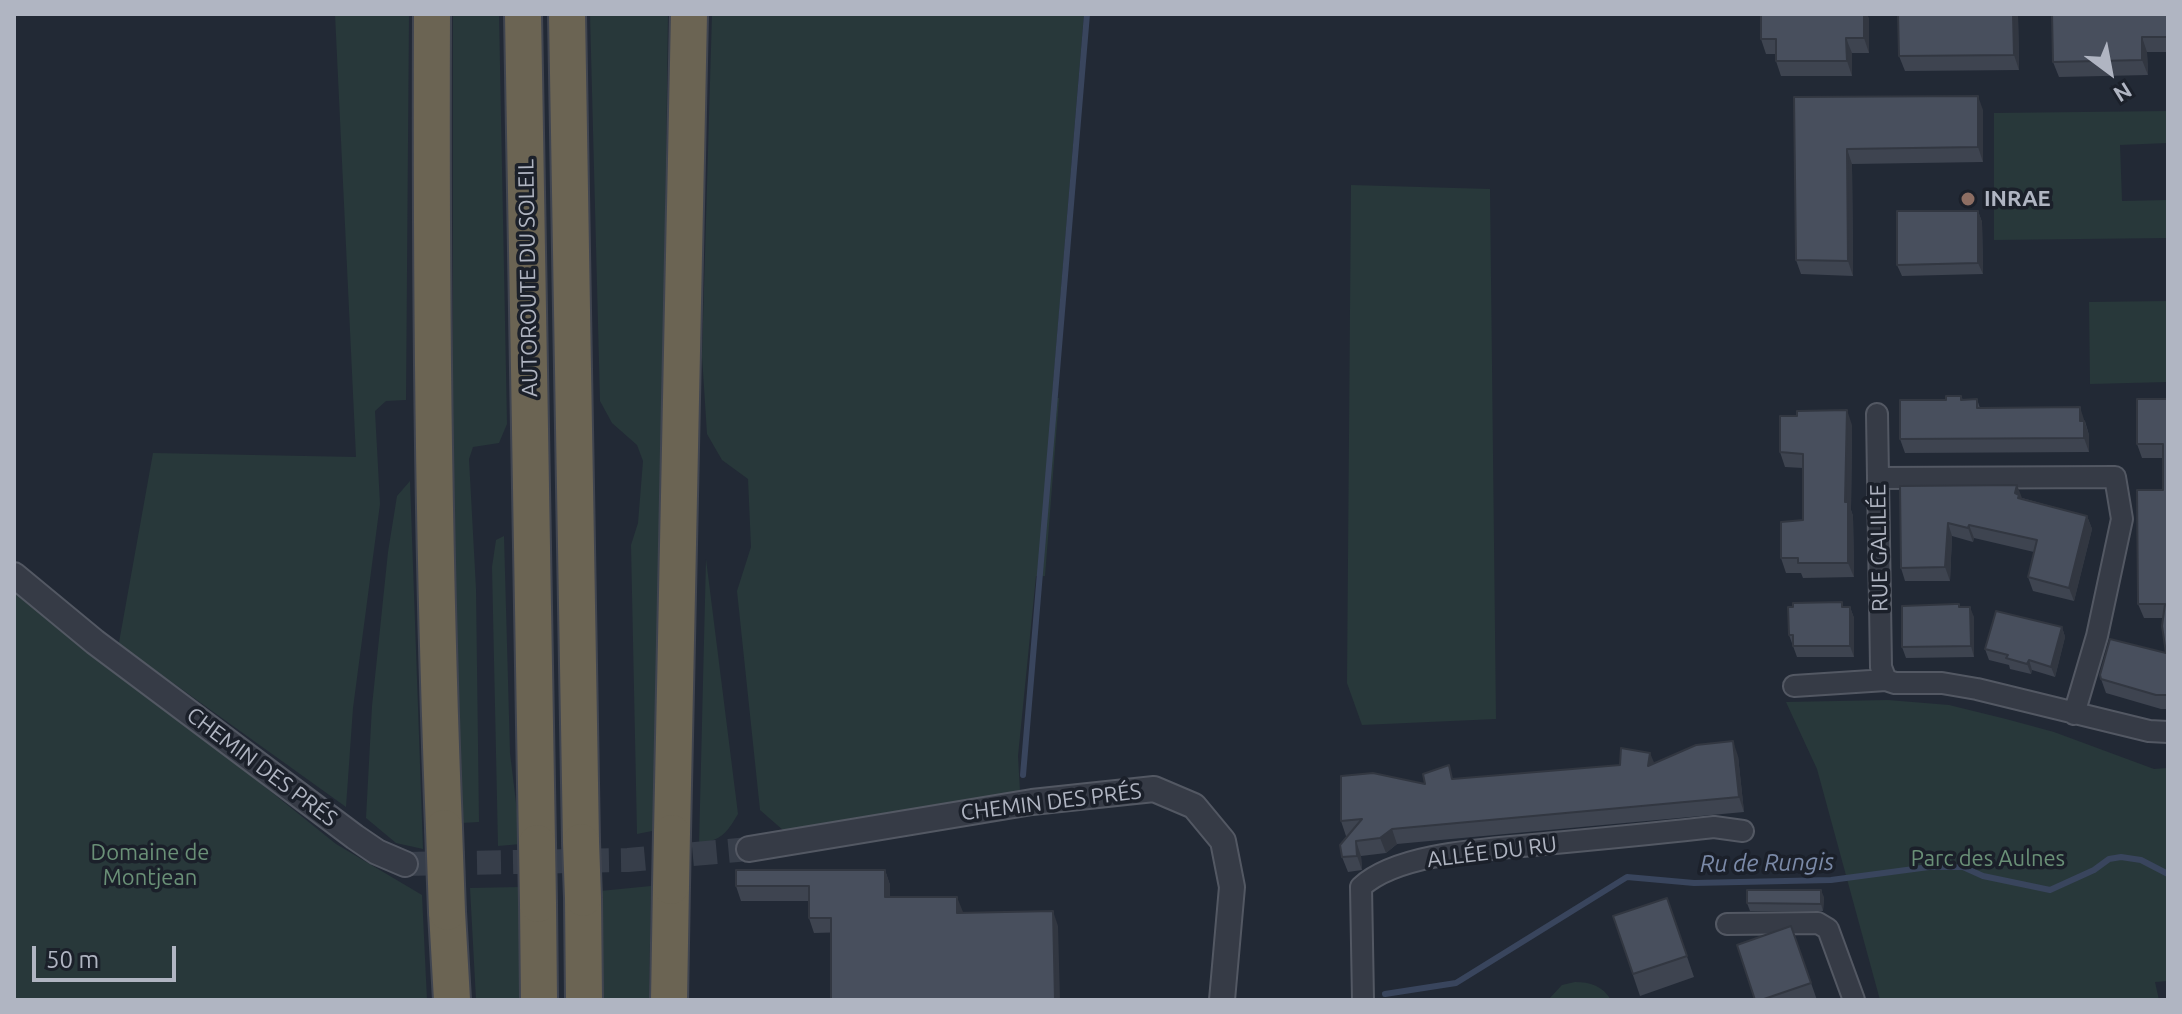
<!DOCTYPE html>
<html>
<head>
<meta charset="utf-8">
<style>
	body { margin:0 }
	#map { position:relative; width:2182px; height:1014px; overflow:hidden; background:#222935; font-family:Ubuntu,sans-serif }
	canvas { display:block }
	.frame { position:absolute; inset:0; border:16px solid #b0b5c2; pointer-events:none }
	.north { position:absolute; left:2070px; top:32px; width:80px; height:80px; -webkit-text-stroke:6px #1b202a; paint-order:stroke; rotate:148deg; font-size:22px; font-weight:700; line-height:32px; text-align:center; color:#b0b5c2 }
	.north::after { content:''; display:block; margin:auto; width:28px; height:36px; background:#b0b5c2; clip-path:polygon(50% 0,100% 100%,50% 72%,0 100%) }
	.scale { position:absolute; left:32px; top:946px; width:144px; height:36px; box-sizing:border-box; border:4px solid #b0b5c2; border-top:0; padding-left:10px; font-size:24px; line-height:28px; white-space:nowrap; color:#b0b5c2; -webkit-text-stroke:6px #1b202a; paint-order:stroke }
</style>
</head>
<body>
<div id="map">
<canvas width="2182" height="1014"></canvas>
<div class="frame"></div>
<div class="north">N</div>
<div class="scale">50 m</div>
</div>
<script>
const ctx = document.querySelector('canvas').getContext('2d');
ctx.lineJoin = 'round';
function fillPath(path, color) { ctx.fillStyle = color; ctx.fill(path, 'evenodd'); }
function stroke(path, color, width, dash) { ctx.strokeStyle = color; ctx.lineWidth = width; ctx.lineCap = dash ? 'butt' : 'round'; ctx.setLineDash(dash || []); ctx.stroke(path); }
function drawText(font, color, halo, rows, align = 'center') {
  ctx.font = font + ' Ubuntu,sans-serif'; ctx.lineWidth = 7; ctx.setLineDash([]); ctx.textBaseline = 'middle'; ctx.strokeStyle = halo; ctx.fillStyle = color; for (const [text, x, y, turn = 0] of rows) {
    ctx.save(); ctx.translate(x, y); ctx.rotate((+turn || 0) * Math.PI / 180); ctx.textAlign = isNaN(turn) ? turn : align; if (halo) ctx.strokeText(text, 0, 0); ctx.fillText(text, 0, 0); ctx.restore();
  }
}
fillPath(new Path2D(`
	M335,14H409L406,400L386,401L375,411L380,504L353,708L346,807L148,665L118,648L153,453L356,457Z
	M453,14H499L507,424L499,443L473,447L469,459L476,589L479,822L461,823L453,476Z
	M590,14H668L657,830L637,834L631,545L638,523L643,461L637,445L612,423L600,401Z
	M712,14H1084L1052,397L1059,398L1045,576H1036L1018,756L1020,791L794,832L784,831L760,810L737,591L751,547L748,479L722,460L707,434L702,356Z
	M2168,111V143L2120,145L2122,201L2168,200V238L1994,240V113Z
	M1351,185L1490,189L1496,719L1362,725L1347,683Z
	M2168,301V382L2090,384L2089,302Z
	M410,481L423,849L396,843L366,818L372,706L388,552L397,496Z
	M504,536L510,753L521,844L498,846L492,567L496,540Z
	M706,559L738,814C726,834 723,838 699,845Z
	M14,585L336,844L422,895L427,1000H14Z
	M1888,700L1949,705L2006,719L2054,732L2154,769L2168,768V981L2155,982L2159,1000H1880L1817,769L1786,702Z
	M651,886L649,1000H603L600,891Z
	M519,887L520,1000H476L470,888Z
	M1575,982C1590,982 1603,986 1611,1000H1548L1562,985Z`), '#28383a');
stroke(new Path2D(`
	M1023,775L1087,14
	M1385,994L1456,983L1627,877L1694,883L1831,880L1929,867H1963L1983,876L2050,890L2094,870L2109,859L2121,857L2141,860L2168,874`), '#39455d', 6);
stroke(new Path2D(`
	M405,864L628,860L749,849`), '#373e4a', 24, [24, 12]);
const minor = new Path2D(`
	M1877,414L1881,667L1886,680
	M1878,478L2115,477L2122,519L2097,636L2074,714
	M1794,686L1886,680L1895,683H1942L1977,689L2149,731L2168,732
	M1727,924L1818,923L1828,929L1854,1000
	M1363,1000L1361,887C1401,850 1502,849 1555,843C1608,838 1661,833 1714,827L1743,831`);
const tertiary = new Path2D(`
	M14,575L95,642L355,837L377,852L405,864
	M749,849L1032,802L1154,789L1194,806L1223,841L1232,887L1222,1000`);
const motorway = new Path2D(`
	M432,14C431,285 433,556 444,828
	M523,14L537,843
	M567,14L581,842
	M672,833L689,14
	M583,898L584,1000
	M538,904L539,1000
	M447,912L452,1000
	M669,1000L671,886`);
stroke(minor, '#535863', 24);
stroke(tertiary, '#535863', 28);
stroke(motorway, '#404550', 40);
stroke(minor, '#363b46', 20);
stroke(tertiary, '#363b46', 24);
stroke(motorway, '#6b6453', 36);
const motorwayBridge = new Path2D(`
	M444,828L447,912
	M581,842L583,898
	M537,843L538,904
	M671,886L672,833`);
stroke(motorwayBridge, '#404550', 40, []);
stroke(motorwayBridge, '#6b6453', 36);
fillPath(new Path2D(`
	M1898,14H2018L2019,70L1905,71L1899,56Z
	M2168,14V52H2147L2148,75L2059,77L2053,62Z
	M1869,18V53H1852V76H1781L1776,61V54H1766L1761,39Z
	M1794,97L1983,110V162L1852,164L1853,276L1801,274L1796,260Z
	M1978,211L1982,222L1983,274L1902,276L1897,265Z
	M1961,396L1963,400L1977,399L1980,408L2085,421L2089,435V452L1905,453L1900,439L1946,400Z
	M2168,399V709H2161L2106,693L2101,679L2166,653L2163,618H2144L2138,604L2163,490V458H2142L2137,444Z
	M1852,425L1851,510L1853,516L1854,577L1803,578L1801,573H1786L1781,558L1803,520V468L1785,467L1780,452Z
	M1900,486L2022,498L2087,516L2092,529L2074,601L2033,591L2028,577L2034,552L1974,538L1973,542L1952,536L1950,581H1905L1901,568Z
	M1959,604L1960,607L1974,617V657L1906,658L1902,647Z
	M1843,607H1850L1854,618V657H1797L1789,635Z
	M2062,627L2065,637L2055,677L2032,670L2031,674L2010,669L2009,665L1989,660L1985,649Z
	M1738,756L1744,812L1397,844L1386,853L1361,856L1362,870L1348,872L1342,857L1348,836H1346L1341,821L1425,784L1454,779Z
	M885,870L890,885V897L963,913L1058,926L814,933L809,918V901H741L736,886Z
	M1824,897L1823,911H1750L1747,903Z
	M1667,898L1694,977L1640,996L1613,916Z
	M1791,926L1817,1000H1755Z`), '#3e4450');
fillPath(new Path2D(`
	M1864,14H1867L1869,18V53L1864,38Z
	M2013,14H2018L2019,70L2014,55Z
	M2142,37L2147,52L2148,75L2142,60Z
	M1846,38L1852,53V76L1847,61Z
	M1978,96L1983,110V162L1978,147Z
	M1847,149L1852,164L1853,276L1848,261Z
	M1978,211L1982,222L1983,274L1978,263Z
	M2080,407L2089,435V452L2084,438L2080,421Z
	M1847,410L1852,425L1851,510L1853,516L1854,577L1848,563L1845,502Z
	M2017,485L2022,498L2021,501L2024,508L2015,493Z
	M2087,516L2092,529L2074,601L2069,588Z
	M1948,523L1952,536L1950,581L1945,567Z
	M1969,525L1974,538L1973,542L1968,528Z
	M1850,607L1854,618V657L1850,646Z
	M1970,607L1974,617V657L1971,646Z
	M2062,627L2065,637L2055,677L2051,667Z
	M2029,660L2032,670L2031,674L2027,664Z
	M1733,741L1738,756L1744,812L1739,797Z
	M1650,753L1656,767L1648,766Z
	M1392,829L1397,844L1386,853L1380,838Z
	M1356,841L1361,856L1362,870L1357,856Z
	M885,870L890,885V912L885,897Z
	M1821,890L1824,897L1823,911L1821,904Z
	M957,897L963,912V928L957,913Z
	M1053,911L1058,926L1060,1000H1055Z`), '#323741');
const building = new Path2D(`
	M1761,14H1864V38H1846L1847,61H1776V39H1761Z
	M1898,14H2013L2014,55L1899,56Z
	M2052,14H2168V37H2142V60L2053,62Z
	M1978,96V147L1847,149L1848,261L1796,260L1794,97Z
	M1897,211H1978V263L1897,265Z
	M1946,396H1961V400L1977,399V408L2080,407V421H2084V438L1900,439V400H1946Z
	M2137,399H2168V695H2156L2101,679L2100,675L2110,639L2166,653L2162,626L2165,604H2138L2137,490H2163V444H2137Z
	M1847,410L1845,502H1848V563H1798V558H1781V522L1803,520V454L1780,452V416H1797V411Z
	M2017,485L2015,493L2019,495L2018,498L2087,516L2069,588L2028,577L2037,540L1969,525L1968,528L1948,523L1945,567L1901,568L1900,486Z
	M1842,602V607H1850V646H1793V635H1789L1788,607H1793V603Z
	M1955,604H1959V607H1970L1971,646L1902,647V606Z
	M1996,611L2062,627L2051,667L2029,660L2027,664L2006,658L2008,655L1985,649Z
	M1733,741L1739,797L1392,829L1380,838L1356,841L1357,856L1342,857L1340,845L1362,819L1341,821V776L1373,773L1425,784L1423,774L1449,765L1452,779L1620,765L1621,748L1650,753L1648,766L1696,745Z
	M736,870H885V897H957V913L1053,911L1055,1000H831V918H809V886H736Z
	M1747,890H1821V904L1747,903Z
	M1667,898L1687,956L1633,974L1613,916Z
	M1791,926L1811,983L1761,1000H1755L1737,945Z`);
fillPath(building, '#484f5d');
stroke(building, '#323741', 2);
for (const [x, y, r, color] of [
	[1968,199,8,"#8d6e63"]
]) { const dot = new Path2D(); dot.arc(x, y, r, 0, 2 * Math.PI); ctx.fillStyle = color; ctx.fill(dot); stroke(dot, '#1b202a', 3); }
drawText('bold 22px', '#b0b5c2', '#1b202a', [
	["INRAE",1984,199]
], 'left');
drawText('22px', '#b0b5c2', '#1b202a', [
	["AUTOROUTE DU SOLEIL",528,278,-91],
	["RUE GALILÉE",1879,548,-91],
	["CHEMIN DES PRÉS",262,767,37],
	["CHEMIN DES PRÉS",1051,802,-7],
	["ALLÉE DU RU",1492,852,-7]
]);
drawText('22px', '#6a9077', '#1b202a', [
	["Domaine de",150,853],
	["Montjean",150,878],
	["Parc des Aulnes",1988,859]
]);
drawText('italic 24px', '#7b8aa8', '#1b202a', [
	["Ru de Rungis",1767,863,-1]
]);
</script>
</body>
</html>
